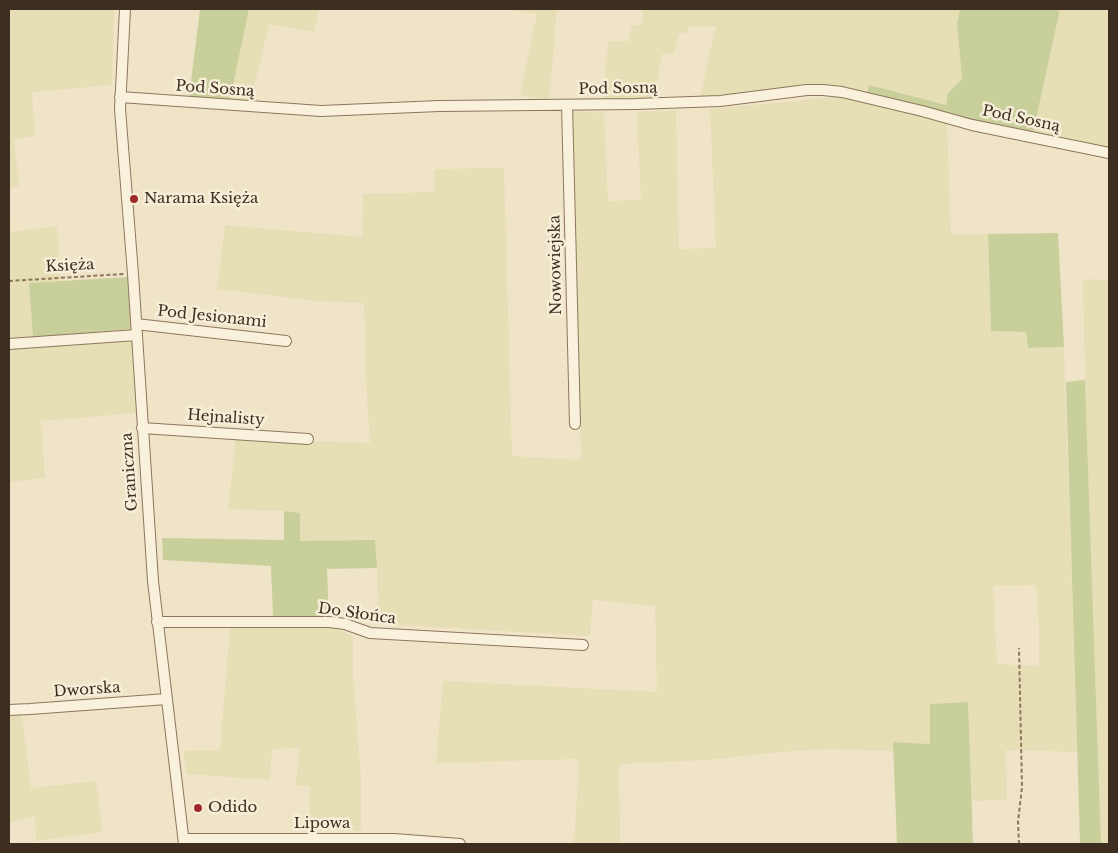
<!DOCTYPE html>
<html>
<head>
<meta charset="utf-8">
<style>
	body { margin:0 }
	#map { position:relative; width:1118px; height:853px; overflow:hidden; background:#f0e4c8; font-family:"Libre Baskerville",serif }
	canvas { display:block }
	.frame { position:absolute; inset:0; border:10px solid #3d2e20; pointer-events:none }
</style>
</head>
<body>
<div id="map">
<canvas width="1118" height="853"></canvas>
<div class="frame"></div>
</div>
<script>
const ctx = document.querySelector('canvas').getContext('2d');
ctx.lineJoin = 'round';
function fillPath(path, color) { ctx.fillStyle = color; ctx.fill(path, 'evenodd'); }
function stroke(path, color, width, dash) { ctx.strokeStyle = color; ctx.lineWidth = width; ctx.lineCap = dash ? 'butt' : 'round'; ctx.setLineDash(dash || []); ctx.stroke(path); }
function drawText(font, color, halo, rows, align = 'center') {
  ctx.font = font + ' "Libre Baskerville",serif'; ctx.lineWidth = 5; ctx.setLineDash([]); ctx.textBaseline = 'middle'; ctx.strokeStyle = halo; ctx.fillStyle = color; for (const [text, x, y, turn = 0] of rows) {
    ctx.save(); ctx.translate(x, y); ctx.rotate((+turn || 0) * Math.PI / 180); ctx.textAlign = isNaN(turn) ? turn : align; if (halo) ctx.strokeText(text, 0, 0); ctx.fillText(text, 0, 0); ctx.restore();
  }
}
fillPath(new Path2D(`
	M9,9H114L112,85L32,92L35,136L14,139L19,186L9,188Z
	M249,9H319L314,32L269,24L251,101L230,100Z
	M506,9H557L549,100L520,95L537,14Z
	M643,9H960L957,23L962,79L948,93L946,106L869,85L867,93L818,84L700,97L716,26H689L686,33H679L674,53L662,54L654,98L603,99L608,41H629L632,25H642Z
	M1060,9H1109V148L1033,133Z
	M836,97L870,104L947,122L951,234H988L991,331L1026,332L1028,348L1064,347L1077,752L1006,750L1007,800L971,801L968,702L930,704V744L894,742V751L828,749L780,752L708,760L619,764L620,844H574L578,780V759L436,763L443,681L657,692L655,606L593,600L590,636L379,624L377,581V568L299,541L300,513L284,511L228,509L236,438L370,443L367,398L364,303L318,301L217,289L225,225L362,237L363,194L434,192V169L504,168L512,456L581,460L573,111L604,113L608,201L641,200L637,112L676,110L679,249L716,248L710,109ZM1036,585L1039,626V666L997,664L993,586Z
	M9,200L11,232L57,226L61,281L30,283L33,337L132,329L136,413L41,421L45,478L9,482Z
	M1083,279L1109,280V844H1101L1085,380Z
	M230,628H337L353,637V676L361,778V831L309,829L310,786L296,785L299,748L272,749L270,780L187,774L183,751L220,750Z
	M22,715L31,788L96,781L102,832L36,841L35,816L9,822V716Z`), '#e6deb5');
fillPath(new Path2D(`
	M200,9H249L230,100L189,97Z
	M960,9H1060L1033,133L960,117L867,93L869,85L946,105L948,93L962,79L957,23Z
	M1058,233L1064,347L1028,348L1026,332L991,331L988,234Z
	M128,277L132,329L33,337L29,283Z
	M1085,380L1101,844H1080L1066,382Z
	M284,511L300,513V541L375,540L377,568L327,569L329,618H273L271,566L163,560L162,538L284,540Z
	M968,702L973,844H897L893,742L930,744V704Z`), '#c9cf9b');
const minor = new Path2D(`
	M125,9L120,109L133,274L153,581L184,844
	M120,97L321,111L439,106L635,104L720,101L807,90H823L842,92L922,111L972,125L1109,153
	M567,105L575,424
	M136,324L286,341
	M9,344L137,335
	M142,428L308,439
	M157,622H329L345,624L370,633L583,645
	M9,710L30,709L167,699
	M184,839H394L460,844`);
stroke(minor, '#8d765c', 12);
stroke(new Path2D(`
	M9,281L124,274
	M1019,844L1018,822L1022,787L1019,648`), '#8d765c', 2, [4, 2.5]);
stroke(minor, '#faf1dc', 10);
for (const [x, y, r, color] of [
	[134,199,5,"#9e2a2b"],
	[198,808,5,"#9e2a2b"]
]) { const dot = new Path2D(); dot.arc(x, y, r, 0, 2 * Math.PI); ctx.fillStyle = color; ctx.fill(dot); stroke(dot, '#f7eed8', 2); }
drawText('15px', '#3d2e20', '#f7eed8', [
	["Pod Sosną",215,89,4],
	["Pod Sosną",618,89,-1],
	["Pod Sosną",1021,119,12],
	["Nowowiejska",556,265,-91],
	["Księża",70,266,-3],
	["Pod Jesionami",212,317,6],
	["Hejnalisty",226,418,4],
	["Graniczna",130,472,-94],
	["Do Słońca",357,614,8],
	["Dworska",87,690,-4],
	["Lipowa",322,824]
]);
drawText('15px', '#3d2e20', '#f7eed8', [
	["Narama Księża",144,199],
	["Odido",208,808]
], 'left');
</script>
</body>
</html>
